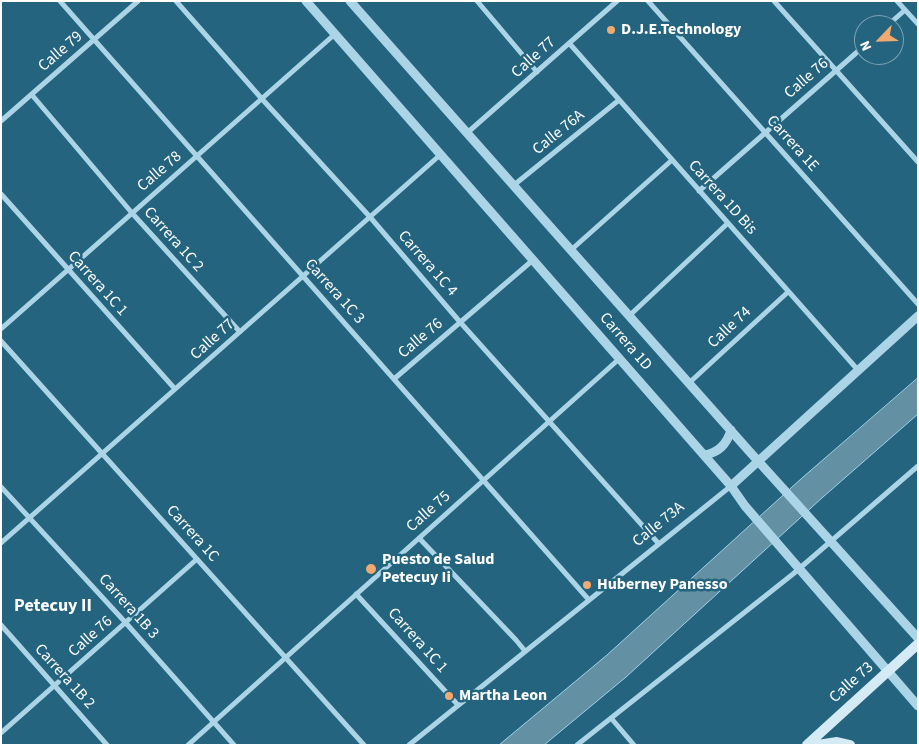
<!DOCTYPE html>
<html>
<head>
<meta charset="utf-8">
<style>
	body { margin:0 }
	#map { position:relative; width:919px; height:746px; overflow:hidden; background:#24647f; font-family:"Source Sans 3",sans-serif }
	canvas { display:block }
	.frame { position:absolute; inset:0; border:2px solid #fff; pointer-events:none }
	.north { position:absolute; left:854px; top:15px; width:50px; height:50px; box-sizing:border-box; background:#24647f; border:1px solid #7ca2b2; border-radius:50%; rotate:246deg; font-size:14px; font-weight:700; line-height:20px; text-align:center; color:#fff }
	.north::after { content:''; display:block; margin:auto; width:18px; height:22px; background:#f0a96f; clip-path:polygon(50% 0,100% 100%,50% 72%,0 100%) }
</style>
</head>
<body>
<div id="map">
<canvas width="919" height="746"></canvas>
<div class="frame"></div>
<div class="north">N</div>
</div>
<script>
const ctx = document.querySelector('canvas').getContext('2d');
ctx.lineJoin = 'round';
function fillPath(path, color) { ctx.fillStyle = color; ctx.fill(path, 'evenodd'); }
function stroke(path, color, width, dash) { ctx.strokeStyle = color; ctx.lineWidth = width; ctx.lineCap = dash ? 'butt' : 'round'; ctx.setLineDash(dash || []); ctx.stroke(path); }
function drawText(font, color, halo, rows, align = 'center') {
  ctx.font = font + ' "Source Sans 3",sans-serif'; ctx.lineWidth = 5; ctx.setLineDash([]); ctx.textBaseline = 'middle'; ctx.strokeStyle = halo; ctx.fillStyle = color; for (const [text, x, y, turn = 0] of rows) {
    ctx.save(); ctx.translate(x, y); ctx.rotate((+turn || 0) * Math.PI / 180); ctx.textAlign = isNaN(turn) ? turn : align; if (halo) ctx.strokeText(text, 0, 0); ctx.fillText(text, 0, 0); ctx.restore();
  }
}
const water = new Path2D(`
	M918,378V414L823,497L626,677L544,745H499L607,655L802,478Z`);
fillPath(water, '#6390a3');
stroke(water, '#9fd3e7', 1);
stroke(new Path2D(`
	M60,1L589,600
	M176,1L262,99L370,217L460,322L659,544
	M477,1L537,72
	M648,1L918,304
	M774,1L918,162
	M897,1L918,24
	M888,25L905,10
	M569,43L857,369
	M32,95L132,213L240,332
	M1,121L138,1
	M467,133L617,1
	M514,185L619,100
	M699,191L864,46
	M1,194L175,389
	M571,250L672,160
	M629,316L728,223
	M1,329L335,34
	M1,341L364,745
	M394,379L533,260
	M689,383L788,292
	M1,487L125,622L234,745
	M419,538L516,640L525,651
	M1,543L440,155
	M356,594L458,705
	M1,625L107,745
	M611,718L634,745
	M1,733L197,559
	M188,745L619,359
	M409,745L731,486
	M577,745L793,574L918,466`), '#abd5e6', 5);
stroke(new Path2D(`
	M306,1L731,486L745,506L918,706
	M350,1L749,451L918,638
	M704,455C718,453 727,444 731,430
	M731,486L918,316`), '#abd5e6', 9);
stroke(new Path2D(`
	M807,745L918,644
	M818,745L837,742L850,745`), '#d4ebf6', 10);
for (const [x, y, r, color] of [
	[611,30,5,"#f0a96f"],
	[371,569,6,"#f0a96f"],
	[587,585,5,"#f0a96f"],
	[449,696,5,"#f0a96f"]
]) { const dot = new Path2D(); dot.arc(x, y, r, 0, 2 * Math.PI); ctx.fillStyle = color; ctx.fill(dot); stroke(dot, '#24647f', 2); }
drawText('bold 16px', '#fff', '#24647f', [
	["D.J.E.Technology",621,30],
	["Puesto de Salud",382,560],
	["Petecuy Ii",382,578],
	["Huberney Panesso",597,585],
	["Martha Leon",459,696]
], 'left');
drawText('16px', '#fff', '#24647f', [
	["Calle 79",61,52,-41],
	["Calle 77",534,58,-42],
	["Calle 76",807,79,-41],
	["Calle 76A",559,133,-39],
	["Carrera 1E",792,144,48],
	["Calle 78",160,172,-41],
	["Carrera 1D Bis",722,198,48],
	["Carrera 1C 2",173,240,48],
	["Carrera 1C 4",427,264,49],
	["Carrera 1C 1",97,284,48],
	["Carrera 1C 3",334,292,48],
	["Calle 74",730,328,-43],
	["Calle 76",421,339,-40],
	["Calle 77",213,340,-42],
	["Carrera 1D",625,342,49],
	["Calle 75",429,512,-42],
	["Calle 73A",659,525,-39],
	["Carrera 1C",192,534,48],
	["Carrera 1B 3",128,607,48],
	["Calle 76",91,637,-42],
	["Carrera 1C 1",417,641,48],
	["Carrera 1B 2",64,677,48],
	["Calle 73",852,683,-42]
]);
drawText('bold 18px', '#fff', '#24647f', [
	["Petecuy II",53,607]
]);
</script>
</body>
</html>
